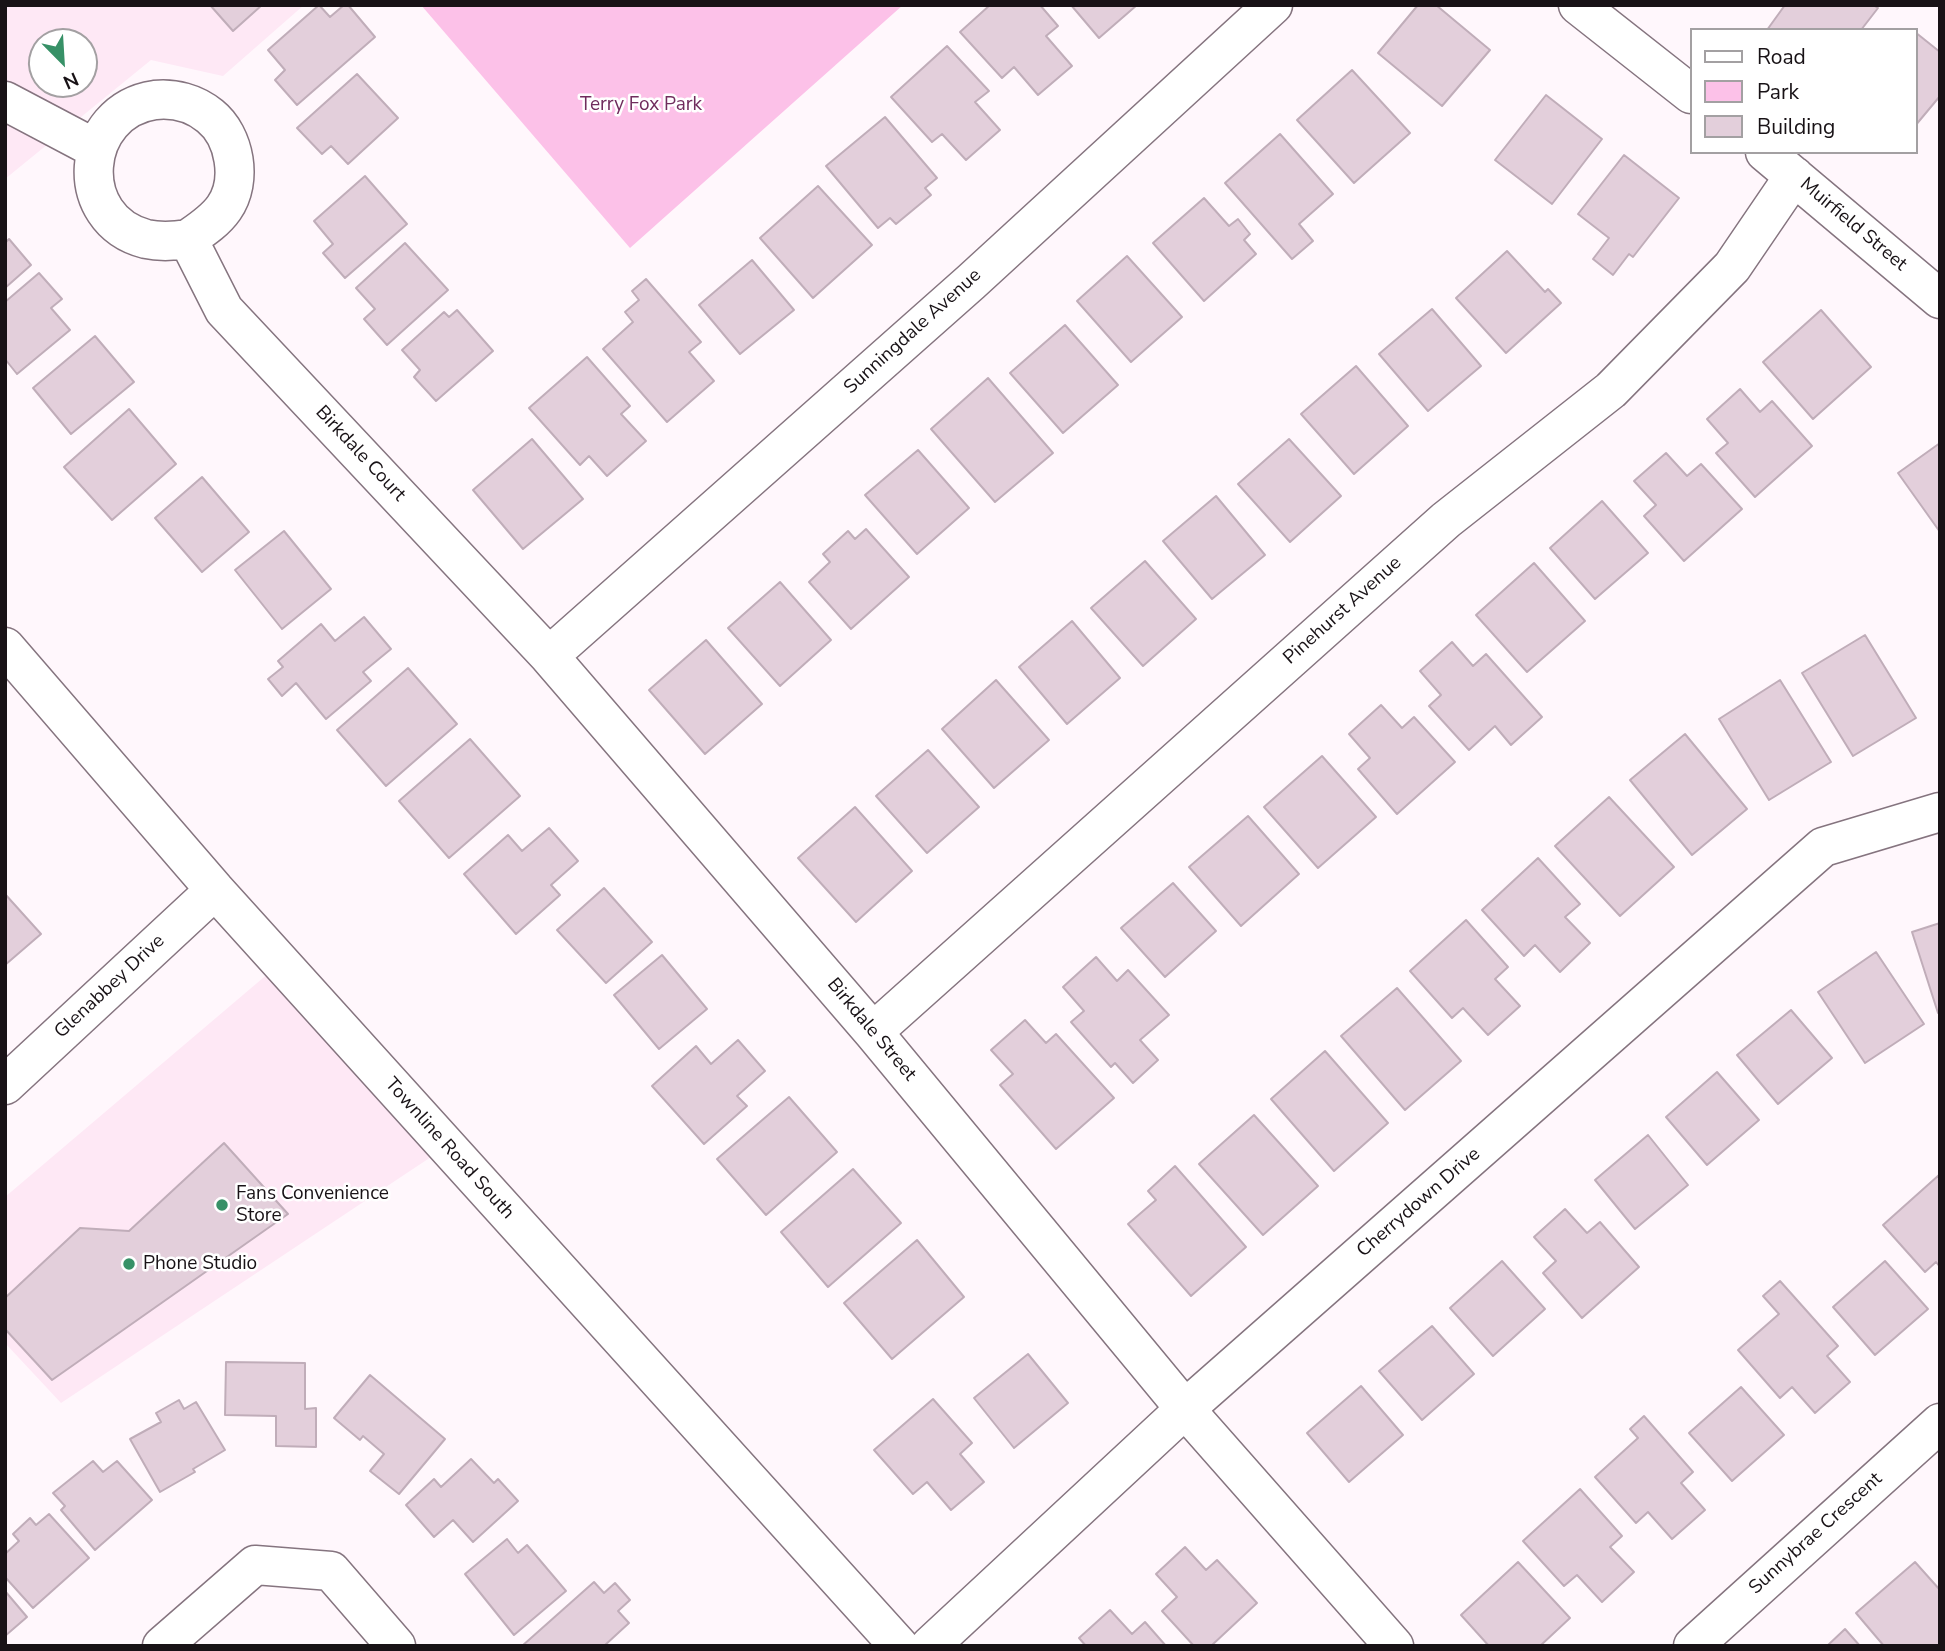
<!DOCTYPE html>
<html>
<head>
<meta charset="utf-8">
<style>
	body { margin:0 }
	#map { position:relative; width:1945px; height:1651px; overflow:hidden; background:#fff7fc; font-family:"Nunito Sans",sans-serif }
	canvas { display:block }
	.frame { position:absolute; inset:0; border:7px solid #181216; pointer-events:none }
	.legend { position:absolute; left:1690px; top:28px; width:228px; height:126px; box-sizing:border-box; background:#fff; border:2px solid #a3a0a2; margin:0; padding:9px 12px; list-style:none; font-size:21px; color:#181216 }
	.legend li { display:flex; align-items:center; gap:14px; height:35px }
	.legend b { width:35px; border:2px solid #a3a0a2 }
	.north { position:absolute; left:28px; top:28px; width:70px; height:70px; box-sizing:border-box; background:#fff; border:2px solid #a3a0a2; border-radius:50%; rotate:156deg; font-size:19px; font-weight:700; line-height:28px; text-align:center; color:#181216 }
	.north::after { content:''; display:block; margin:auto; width:24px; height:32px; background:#379167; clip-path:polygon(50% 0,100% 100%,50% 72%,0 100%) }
</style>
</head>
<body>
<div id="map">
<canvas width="1945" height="1651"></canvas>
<div class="frame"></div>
<ul class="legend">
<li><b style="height:9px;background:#fff"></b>Road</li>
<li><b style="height:19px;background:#fcc1e8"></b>Park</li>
<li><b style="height:19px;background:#e3cfdb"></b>Building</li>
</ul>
<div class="north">N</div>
</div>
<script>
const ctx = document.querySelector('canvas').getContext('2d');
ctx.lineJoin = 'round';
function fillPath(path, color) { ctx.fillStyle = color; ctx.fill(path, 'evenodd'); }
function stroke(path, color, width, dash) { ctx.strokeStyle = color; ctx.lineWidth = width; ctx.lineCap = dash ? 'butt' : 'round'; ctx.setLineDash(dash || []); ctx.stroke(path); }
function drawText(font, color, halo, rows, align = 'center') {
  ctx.font = font + ' "Nunito Sans",sans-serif'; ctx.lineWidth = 5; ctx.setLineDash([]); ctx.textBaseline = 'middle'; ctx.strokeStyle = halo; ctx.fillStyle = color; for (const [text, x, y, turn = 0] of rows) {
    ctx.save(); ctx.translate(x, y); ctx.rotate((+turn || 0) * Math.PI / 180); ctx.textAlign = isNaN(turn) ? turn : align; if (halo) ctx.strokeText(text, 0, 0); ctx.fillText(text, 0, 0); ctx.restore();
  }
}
fillPath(new Path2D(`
	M5,5H304L223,76L151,60L5,179ZM42,42H84V84H42Z
	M270,972L431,1157L61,1403L5,1343V1197Z`), '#fee8f5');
fillPath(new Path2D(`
	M421,5H903L630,248Z`), '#fcc1e8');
const building = new Path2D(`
	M210,5H262L233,31Z
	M319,5L330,17L344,5H348L375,37L297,105L275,80L285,70L268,50Z
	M990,5H1040L1058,26L1046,36L1072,66L1038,95L1014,67L1002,78L960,32Z
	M1071,5H1137L1099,38Z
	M1418,5H1436L1490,50L1442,106L1378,53Z
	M1785,5H1873L1878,8L1861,30H1767Z
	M1915,32L1940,52V96L1915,126Z
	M947,46L989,91L975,102L1000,130L966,160L942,134L932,142L891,97Z
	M1352,70L1410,133L1354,183L1297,120Z
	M357,74L398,118L348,164L331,146L322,154L297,128Z
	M1546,95L1602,139L1552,204L1495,160Z
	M885,117L937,178L925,188L931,195L896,224L890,218L878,228L826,166Z
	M1280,134L1333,194L1299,224L1313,241L1292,259L1225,183Z
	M1624,155L1679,198L1633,257L1629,254L1613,275L1593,259L1609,238L1578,214Z
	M365,176L407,224L345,278L323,253L333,244L314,221Z
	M818,186L872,245L813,298L760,238Z
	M1204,198L1229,226L1238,219L1250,234L1244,240L1256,254L1204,301L1153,243Z
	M9,239L31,265L5,288V243Z
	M405,243L448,290L387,345L364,319L375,309L356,288Z
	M1507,251L1545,292L1548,289L1561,303L1506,353L1456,298Z
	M1127,256L1182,317L1131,362L1077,301Z
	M752,260L794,310L740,354L699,305Z
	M39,273L62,299L51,308L70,330L17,374L5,359V302Z
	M646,279L701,342L689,352L714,381L667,422L603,349L633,322L625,312L639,300L632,291Z
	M1432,309L1481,366L1428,411L1379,354Z
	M457,310L493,351L436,401L414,377L420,370L402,350L444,312L449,317Z
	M1821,310L1871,367L1813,419L1763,362Z
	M1065,325L1118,385L1063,433L1010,373Z
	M95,336L134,382L71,434L33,388Z
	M587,357L630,406L621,414L646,441L607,476L589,456L580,465L529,408Z
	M1356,366L1408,426L1354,474L1301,414Z
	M988,378L1053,453L995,502L931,429Z
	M1740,389L1760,412L1772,401L1812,446L1755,497L1716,453L1728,443L1707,419Z
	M129,409L176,464L112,520L64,467Z
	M532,439L583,499L523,549L473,490Z
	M1289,439L1341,496L1290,542L1238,484Z
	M1940,443V532L1898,473Z
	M918,450L969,508L917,554L865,495Z
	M1666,453L1687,476L1701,464L1742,509L1684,561L1644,516L1656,505L1634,481Z
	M202,477L249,532L202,572L155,518Z
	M1216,496L1265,555L1212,599L1163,541Z
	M1602,501L1648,553L1595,599L1550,548Z
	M866,529L909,577L851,629L809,582L830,562L823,554L848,531L855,539Z
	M284,531L331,589L282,629L235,570Z
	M1145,561L1196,619L1143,666L1091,608Z
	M1534,563L1585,621L1527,672L1476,615Z
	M780,582L831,640L780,686L728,628Z
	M364,617L391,649L363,672L371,681L326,719L296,683L282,696L268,679L283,667L278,661L321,624L335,641Z
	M1072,621L1120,678L1067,724L1019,667Z
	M1865,635L1916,718L1853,756L1802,673Z
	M706,640L762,704L705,754L649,690Z
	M1452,642L1473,666L1486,654L1542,717L1511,745L1495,726L1469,750L1429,706L1441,695L1420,671Z
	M408,668L457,724L386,786L337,730Z
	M996,680L1049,740L994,788L942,729Z
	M1780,680L1831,762L1769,800L1719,719Z
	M1381,705L1402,728L1414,717L1455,762L1397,814L1358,769L1370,758L1349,734Z
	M1685,734L1747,809L1692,855L1630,780Z
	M470,739L520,796L449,858L399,801Z
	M928,750L979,807L927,853L876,796Z
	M1322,756L1376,817L1318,868L1264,807Z
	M1609,797L1674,867L1620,916L1555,846Z
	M855,807L912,871L856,922L798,858Z
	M1248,816L1299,874L1241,926L1189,867Z
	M549,828L578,861L551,885L560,895L516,934L464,874L508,835L522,851Z
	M1538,858L1580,904L1565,917L1590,943L1560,972L1535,945L1524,956L1482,910Z
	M1173,883L1216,931L1165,977L1121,928Z
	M604,888L652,942L606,983L557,930Z
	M5,894L41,934L5,965Z
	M1466,920L1508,967L1495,979L1520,1006L1488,1035L1463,1008L1452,1018L1410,971Z
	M1940,923V1013H1938L1912,932Z
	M1876,952L1924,1024L1865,1063L1818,992Z
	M662,955L707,1009L659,1049L614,995Z
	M1096,957L1117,981L1128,970L1169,1015L1140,1040L1158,1060L1133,1083L1115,1063L1111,1067L1071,1022L1084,1011L1063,987Z
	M1397,988L1461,1061L1405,1110L1341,1036Z
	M1791,1010L1832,1058L1778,1104L1737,1055Z
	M1025,1020L1046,1043L1056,1034L1114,1098L1056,1149L1000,1085L1013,1074L991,1050Z
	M738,1040L765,1071L737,1096L747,1106L704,1144L652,1086L696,1046L711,1064Z
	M1325,1051L1388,1123L1334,1171L1271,1099Z
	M1717,1072L1759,1120L1707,1165L1666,1117Z
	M789,1097L837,1152L766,1215L717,1159Z
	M1254,1115L1318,1186L1263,1235L1199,1164Z
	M1648,1135L1688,1185L1635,1229L1595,1180Z
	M224,1143L288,1214L52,1380L5,1329V1298L80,1228L129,1231Z
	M1175,1166L1246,1247L1191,1296L1128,1224L1156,1200L1148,1191Z
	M853,1169L901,1223L828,1287L781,1232Z
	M1939,1175L1940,1267L1936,1262L1925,1272L1883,1225Z
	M1565,1209L1587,1233L1600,1222L1639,1267L1582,1318L1543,1273L1556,1261L1534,1237Z
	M917,1240L964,1297L892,1359L844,1303Z
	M1502,1261L1545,1309L1493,1356L1450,1308Z
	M1885,1261L1928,1309L1875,1355L1833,1307Z
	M1780,1281L1838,1346L1827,1356L1850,1382L1815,1413L1792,1387L1780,1398L1738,1350L1779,1314L1763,1296Z
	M1432,1326L1474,1374L1422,1420L1379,1371Z
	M1028,1354L1068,1403L1014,1448L974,1398Z
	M226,1362L305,1363V1409L316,1408V1447L276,1446V1416L225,1415Z
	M370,1375L445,1439L399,1494L370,1471L384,1454L363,1436L360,1440L334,1418Z
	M1361,1386L1403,1435L1349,1482L1307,1433Z
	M1741,1387L1784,1435L1732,1481L1689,1433Z
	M933,1399L972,1443L960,1454L984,1482L951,1510L927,1482L913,1494L874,1450Z
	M179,1400L184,1409L196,1402L225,1450L193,1469L195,1472L160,1492L130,1439L161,1422L156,1413Z
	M1644,1416L1693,1472L1681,1483L1705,1510L1672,1539L1648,1512L1636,1523L1595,1477L1638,1438L1630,1429Z
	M471,1459L494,1483L498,1479L518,1501L473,1542L453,1520L434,1537L406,1505L434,1479L441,1487Z
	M93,1461L103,1472L117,1461L152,1500L95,1550L61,1510L65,1506L53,1493Z
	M1580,1489L1622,1536L1610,1547L1634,1572L1602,1602L1577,1575L1564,1586L1523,1541Z
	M49,1514L89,1558L33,1608L5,1577V1554L19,1541L13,1534L30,1518L36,1525Z
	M507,1539L518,1553L527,1545L566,1591L514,1635L465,1574Z
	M1185,1547L1206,1570L1217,1560L1257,1603L1211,1646H1194L1162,1611L1177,1597L1156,1574Z
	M1518,1562L1570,1618L1540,1646H1489L1461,1615Z
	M1915,1562L1940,1590V1645L1884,1646L1856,1613Z
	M594,1582L604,1593L615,1583L630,1600L618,1611L629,1623L604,1646H522Z
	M5,1591L27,1617L5,1636Z
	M1110,1610L1132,1634L1145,1622L1166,1646H1086L1079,1638Z
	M1845,1629L1860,1646H1827Z`);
fillPath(building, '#e3cfdb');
stroke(building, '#c0adb9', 2);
const minor = new Path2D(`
	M1578,5L1691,94
	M5,101L96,149
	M1765,152L1940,299
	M188,239C175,241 160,242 146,239C71,220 79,111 155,100C174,98 194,103 210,116C235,136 243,181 224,208C215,221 201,230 188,239L224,310L549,656L873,1032L1185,1409L1394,1646
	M5,647L215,890L899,1646
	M549,656L971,282L1273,5
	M873,1032L1446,520L1611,390L1732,267L1794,176
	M5,1085L215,890
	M162,1646L255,1565L331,1571L396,1646
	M930,1646L1185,1409L1823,847L1940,812
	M1693,1646L1940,1423`);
stroke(minor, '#85747f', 41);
stroke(minor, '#fff', 38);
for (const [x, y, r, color] of [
	[222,1205,7,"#379167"],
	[129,1264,7,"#379167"]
]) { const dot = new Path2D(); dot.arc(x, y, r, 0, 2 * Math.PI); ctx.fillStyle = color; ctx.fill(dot); stroke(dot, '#fff', 2.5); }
drawText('19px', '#702c5d', '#fff', [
	["Terry Fox Park",641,105]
]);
drawText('19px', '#181216', '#fff', [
	["Muirfield Street",1853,225,40],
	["Sunningdale Avenue",913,332,-42],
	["Birkdale Court",360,454,47],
	["Pinehurst Avenue",1343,611,-42],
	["Glenabbey Drive",110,987,-43],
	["Birkdale Street",871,1030,50],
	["Townline Road South",449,1149,48],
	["Cherrydown Drive",1419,1203,-41],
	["Sunnybrae Crescent",1816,1534,-42]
]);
drawText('19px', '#181216', '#fff', [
	["Fans Convenience",236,1194],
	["Store",236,1216],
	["Phone Studio",143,1264]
], 'left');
</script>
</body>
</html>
